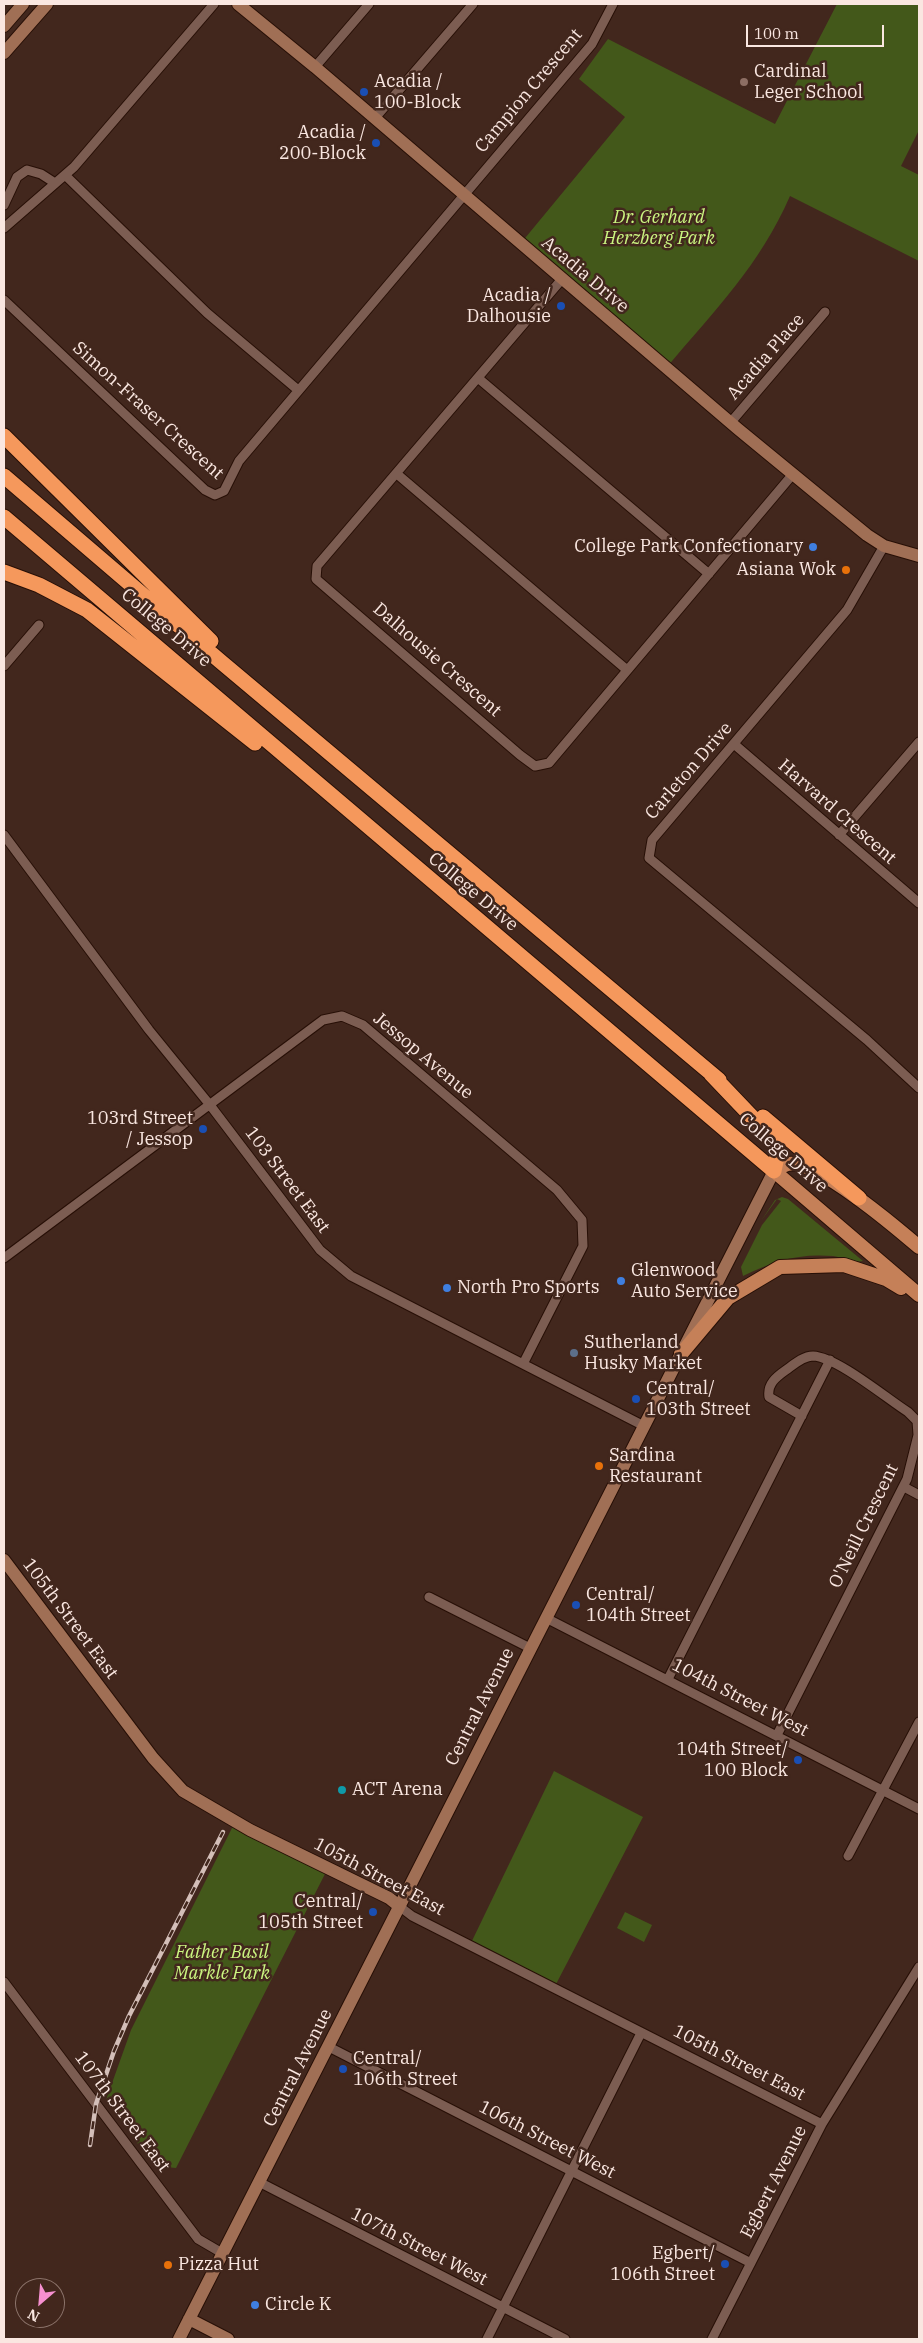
<!DOCTYPE html>
<html>
<head>
<meta charset="utf-8">
<style>
	body { margin:0 }
	#map { position:relative; width:923px; height:2343px; overflow:hidden; background:#42271d; font-family:"IBM Plex Serif",serif }
	canvas { display:block }
	.frame { position:absolute; inset:0; border:5px solid #fae7e1; pointer-events:none }
	.north { position:absolute; left:15px; top:2278px; width:50px; height:50px; box-sizing:border-box; background:#42271d; border:1px solid #8c746b; border-radius:50%; rotate:207deg; font-size:14px; font-weight:700; line-height:20px; text-align:center; color:#fae7e1 }
	.north::after { content:''; display:block; margin:auto; width:18px; height:22px; background:#f690d0; clip-path:polygon(50% 0,100% 100%,50% 72%,0 100%) }
	.scale { position:absolute; left:746px; top:25px; width:138px; height:22px; box-sizing:border-box; border:2px solid #fae7e1; border-top:0; padding-left:6px; font-size:15px; line-height:18px; white-space:nowrap; color:#fae7e1; -webkit-text-stroke:4px #42271d; paint-order:stroke }
</style>
</head>
<body>
<div id="map">
<canvas width="923" height="2343"></canvas>
<div class="frame"></div>
<div class="north">N</div>
<div class="scale">100 m</div>
</div>
<script>
const ctx = document.querySelector('canvas').getContext('2d');
ctx.lineJoin = 'round';
function fillPath(path, color) { ctx.fillStyle = color; ctx.fill(path, 'evenodd'); }
function stroke(path, color, width, dash) { ctx.strokeStyle = color; ctx.lineWidth = width; ctx.lineCap = dash ? 'butt' : 'round'; ctx.setLineDash(dash || []); ctx.stroke(path); }
function drawText(font, color, halo, rows, align = 'center') {
  ctx.font = font + ' "IBM Plex Serif",serif'; ctx.lineWidth = 5; ctx.setLineDash([]); ctx.textBaseline = 'middle'; ctx.strokeStyle = halo; ctx.fillStyle = color; for (const [text, x, y, turn = 0] of rows) {
    ctx.save(); ctx.translate(x, y); ctx.rotate((+turn || 0) * Math.PI / 180); ctx.textAlign = isNaN(turn) ? turn : align; if (halo) ctx.strokeText(text, 0, 0); ctx.fillText(text, 0, 0); ctx.restore();
  }
}
fillPath(new Path2D(`
	M837,4H919V130L901,166L919,175V261L790,196C760,265 715,310 667,367L521,243L625,117L579,79L608,39L775,124Z
	M782,1197L788,1199L863,1261C854,1263 842,1257 833,1256C799,1253 773,1261 743,1276L741,1267L762,1225L781,1201L777,1199L761,1221L775,1200Z
	M554,1771L643,1817L554,1988L470,1945Z
	M235,1822L328,1868L176,2168L154,2166L106,2100L131,2030Z
	M625,1912L652,1925L644,1942L617,1928Z`), '#43581a');
const street = new Path2D(`
	M315,67L369,4
	M375,118L473,4
	M65,175L207,313L298,390
	M4,205L17,177L27,170L41,174L55,183
	M4,228L74,167L214,4
	M562,279L317,566L316,579L520,755L535,766L549,763L793,474
	M4,300L205,490L215,495L224,491L239,461L592,44L613,4
	M478,378L709,574
	M731,422L825,312
	M397,474L627,670
	M884,546L847,610L652,840L649,858L867,1040L919,1088
	M4,666L39,625
	M734,744L919,903
	M4,835L149,1030L210,1105L320,1250L351,1276L644,1426
	M839,835L919,742
	M4,1258L323,1020L342,1016L363,1025L557,1190L582,1220L583,1246L523,1364
	M904,1487L919,1495
	M429,1597L530,1648
	M546,1618L919,1809
	M668,1679L830,1360
	M777,1735L907,1479L918,1435L917,1421L908,1412C886,1398 837,1357 813,1356C803,1356 793,1365 786,1370C776,1377 767,1384 769,1397L802,1416
	M848,1856L919,1722
	M399,1906L412,1916L822,2124
	M4,1982L198,2239L222,2253
	M329,2047L751,2263
	M259,2182L565,2339
	M487,2339L641,2033
	M712,2339L822,2124L919,1967`);
const secondary = new Path2D(`
	M238,4L315,67L738,429L867,535L884,546L919,556
	M4,26L23,4
	M4,53L47,4
	M4,1560L153,1758L183,1791L250,1830L389,1898L399,1906
	M189,2319L228,2339
	M179,2339L774,1171`);
const primary = new Path2D(`
	M919,1247C898,1229 815,1158 788,1164C783,1165 778,1169 774,1171L919,1295
	M681,1354L728,1298L780,1267L844,1265L886,1279L901,1288`);
const highway = new Path2D(`
	M4,436L211,641
	M4,476L220,661L719,1080
	M4,517L774,1171L778,1152L772,1138L711,1074
	M4,572L39,585L87,610L255,743
	M763,1117L859,1198`);
stroke(street, '#270f06', 11);
stroke(secondary, '#270f06', 14);
stroke(primary, '#270f06', 16);
stroke(highway, '#270f06', 17);
stroke(street, '#7c5d52', 9);
stroke(secondary, '#a06f55', 12);
stroke(primary, '#c58058', 14);
stroke(highway, '#f5985c', 15);
const rail = new Path2D(`
	M90,2145L96,2104L114,2051L129,2016L223,1832`);
stroke(rail, '#d3beb8', 4.5);
stroke(rail, '#42271d', 2.5, [8]);
for (const [x, y, r, color] of [
	[744,82,5,"#8d6e63"],
	[364,92,5,"#1a4fb4"],
	[376,143,5,"#1a4fb4"],
	[561,306,5,"#1a4fb4"],
	[813,547,5,"#3f7fe0"],
	[846,570,5,"#e8710a"],
	[203,1129,5,"#1a4fb4"],
	[621,1281,5,"#3f7fe0"],
	[447,1288,5,"#3f7fe0"],
	[574,1353,5,"#5c6f8a"],
	[636,1399,5,"#1a4fb4"],
	[599,1466,5,"#e8710a"],
	[576,1605,5,"#1a4fb4"],
	[798,1760,5,"#1a4fb4"],
	[342,1790,5,"#0f9aa8"],
	[373,1912,5,"#1a4fb4"],
	[343,2069,5,"#1a4fb4"],
	[725,2264,5,"#1a4fb4"],
	[168,2265,5,"#e8710a"],
	[255,2305,5,"#3f7fe0"]
]) { const dot = new Path2D(); dot.arc(x, y, r, 0, 2 * Math.PI); ctx.fillStyle = color; ctx.fill(dot); stroke(dot, '#42271d', 2); }
drawText('18px', '#fae7e1', '#42271d', [
	["Cardinal",754,72],
	["Leger School",754,93],
	["Acadia /",374,82],
	["100-Block",374,103],
	["Acadia /",366,133,"right"],
	["200-Block",366,154,"right"],
	["Acadia /",551,296,"right"],
	["Dalhousie",551,317,"right"],
	["College Park Confectionary",803,547,"right"],
	["Asiana Wok",836,570,"right"],
	["103rd Street",193,1119,"right"],
	["/ Jessop",193,1140,"right"],
	["Glenwood",631,1271],
	["Auto Service",631,1292],
	["North Pro Sports",457,1288],
	["Sutherland",584,1343],
	["Husky Market",584,1364],
	["Central/",646,1389],
	["103th Street",646,1410],
	["Sardina",609,1456],
	["Restaurant",609,1477],
	["Central/",586,1595],
	["104th Street",586,1616],
	["104th Street/",788,1750,"right"],
	["100 Block",788,1771,"right"],
	["ACT Arena",352,1790],
	["Central/",363,1902,"right"],
	["105th Street",363,1923,"right"],
	["Central/",353,2059],
	["106th Street",353,2080],
	["Egbert/",715,2254,"right"],
	["106th Street",715,2275,"right"],
	["Pizza Hut",178,2265],
	["Circle K",265,2305]
], 'left');
drawText('18px', '#fae7e1', '#42271d', [
	["Campion Crescent",529,91,-50],
	["Acadia Drive",585,275,40],
	["Acadia Place",766,357,-49],
	["Simon-Fraser Crescent",148,411,42],
	["College Drive",166,628,40],
	["Dalhousie Crescent",437,660,41],
	["Carleton Drive",689,771,-49],
	["Harvard Crescent",837,812,41],
	["College Drive",473,892,40],
	["Jessop Avenue",423,1056,40],
	["College Drive",783,1153,41],
	["103 Street East",287,1180,53],
	["O'Neill Crescent",864,1526,-64],
	["105th Street East",70,1619,53],
	["104th Street West",740,1698,27],
	["Central Avenue",480,1707,-63],
	["105th Street East",379,1877,28],
	["105th Street East",739,2063,27],
	["Central Avenue",298,2068,-63],
	["107th Street East",122,2112,53],
	["106th Street West",547,2140,27],
	["Egbert Avenue",774,2182,-63],
	["107th Street West",419,2247,27]
]);
drawText('italic 18px', '#cbf681', '#42271d', [
	["Dr. Gerhard",659,218],
	["Herzberg Park",659,239],
	["Father Basil",222,1953],
	["Markle Park",222,1974]
]);
</script>
</body>
</html>
